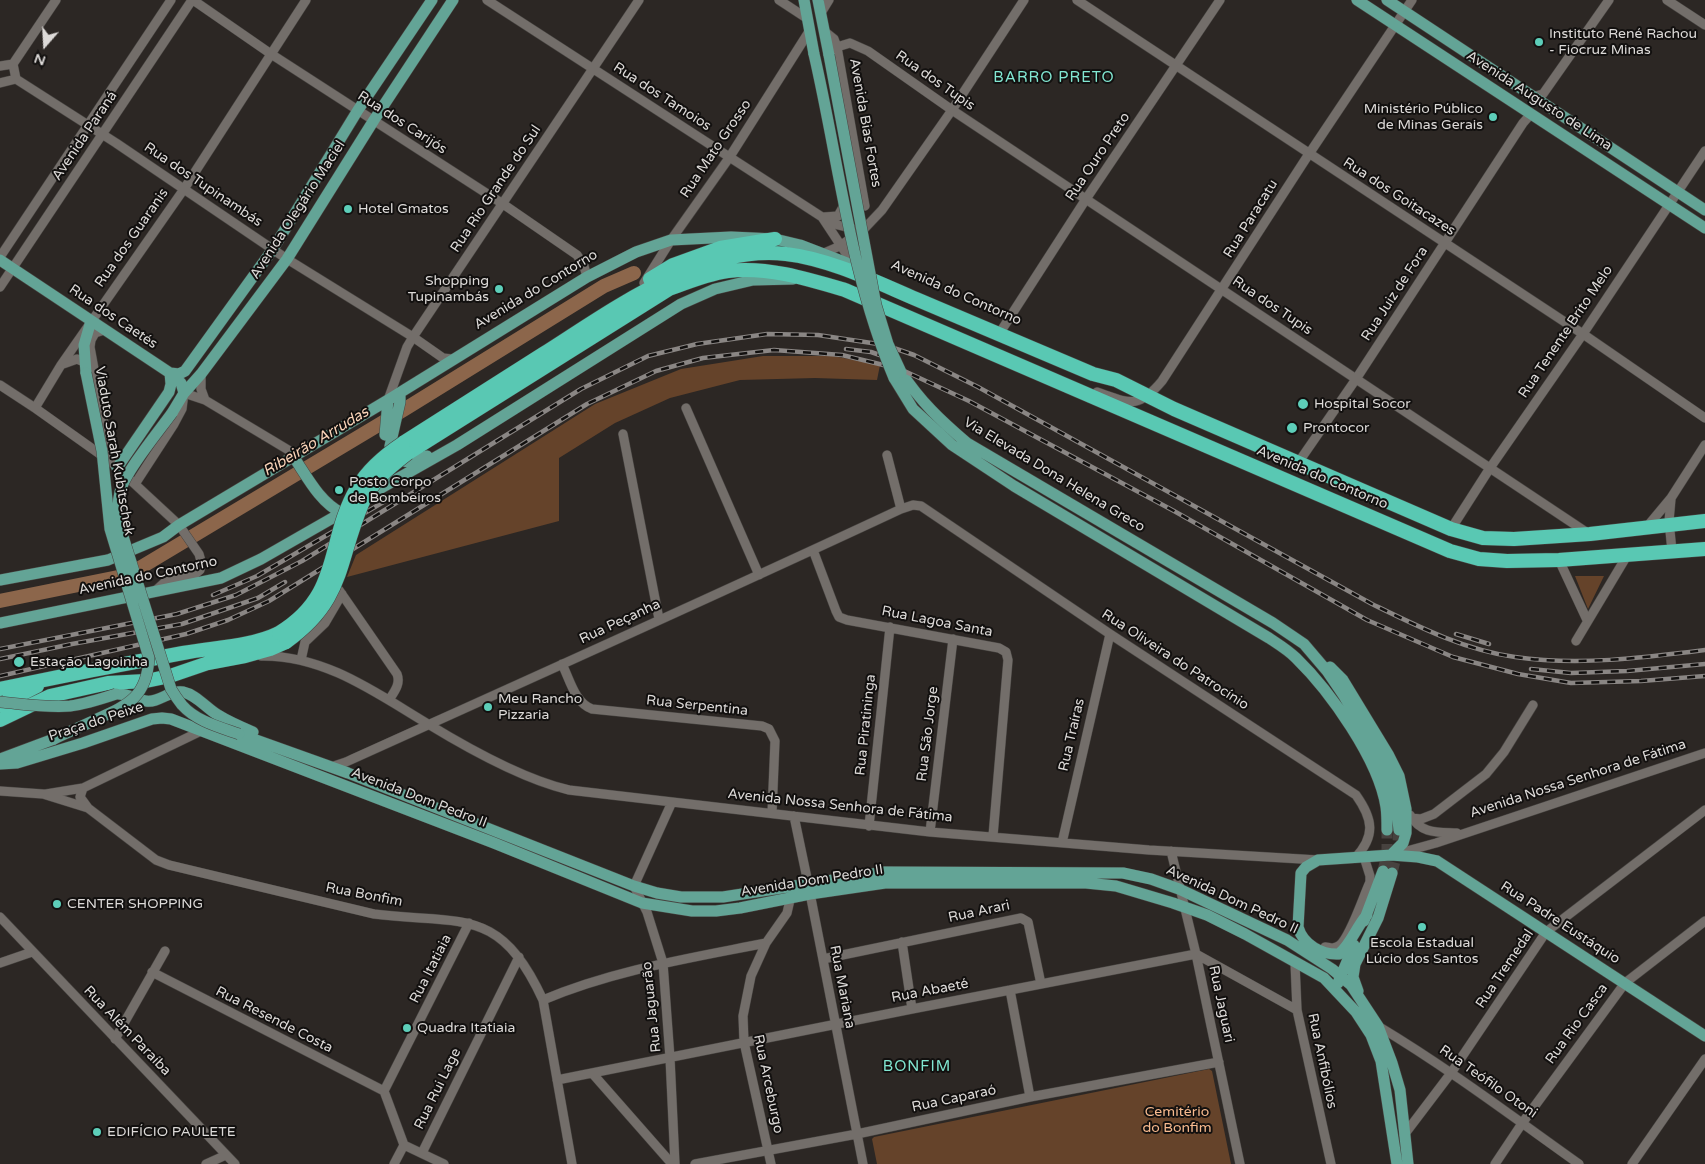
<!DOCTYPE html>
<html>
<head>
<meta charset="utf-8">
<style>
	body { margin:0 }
	#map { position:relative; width:1705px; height:1164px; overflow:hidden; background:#2c2724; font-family:"Varela Round",sans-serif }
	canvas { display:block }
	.north { position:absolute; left:20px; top:20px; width:50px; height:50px; -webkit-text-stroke:4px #12100f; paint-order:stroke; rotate:199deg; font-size:14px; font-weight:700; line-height:20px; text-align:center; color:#dddad8 }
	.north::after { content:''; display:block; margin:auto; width:18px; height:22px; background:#dddad8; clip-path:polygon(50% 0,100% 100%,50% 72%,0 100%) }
</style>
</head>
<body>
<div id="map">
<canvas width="1705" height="1164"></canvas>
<div class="north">N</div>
</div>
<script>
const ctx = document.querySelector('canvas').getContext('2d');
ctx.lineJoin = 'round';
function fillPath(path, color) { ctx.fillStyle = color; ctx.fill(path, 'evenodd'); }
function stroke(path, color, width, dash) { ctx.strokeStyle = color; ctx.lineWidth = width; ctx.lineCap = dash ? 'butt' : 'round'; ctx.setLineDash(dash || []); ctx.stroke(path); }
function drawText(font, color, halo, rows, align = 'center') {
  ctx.font = font + ' "Varela Round",sans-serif'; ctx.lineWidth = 4; ctx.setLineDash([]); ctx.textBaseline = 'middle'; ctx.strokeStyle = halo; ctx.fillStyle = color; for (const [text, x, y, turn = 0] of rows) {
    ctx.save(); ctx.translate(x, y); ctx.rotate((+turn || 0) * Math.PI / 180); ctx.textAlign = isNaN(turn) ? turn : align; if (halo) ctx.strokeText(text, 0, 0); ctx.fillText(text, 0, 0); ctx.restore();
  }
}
fillPath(new Path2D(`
	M763,356H833L880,365L877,380L815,378L740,380L670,398L615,423L559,458V521L347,577L356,555L595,404L681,369Z
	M1575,576H1604L1588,609Z
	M1209,1069L1212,1071L1231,1164H877L872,1139L874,1137Z`), '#65432a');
stroke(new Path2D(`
	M0,601L118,577L138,569L405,409L604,286L634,273`), '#8c664b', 14);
stroke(new Path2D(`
	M1383,871L1387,854V830
	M1392,873L1397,853L1399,830`), '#47423f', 11, [11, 5.5]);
const minor = new Path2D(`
	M193,0L271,54L503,204L577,255L584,266L587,277
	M487,0L822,217L838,225L854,229
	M779,0L808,19
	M1077,0L1583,334L1705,418
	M1667,0L1705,25
	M821,13L829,0
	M824,31L834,39L837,47L865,206
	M837,47L850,43L868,51L952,110L1589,534
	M0,66L13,64
	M16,79L116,143L287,259L413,337L443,358L452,359
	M16,79L13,64L56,0
	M0,83L16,79
	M1531,97L1543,94L1609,0
	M822,217L853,264
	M824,217L838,216L843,207
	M824,253L840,246L864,229L882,210L952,110L1024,0
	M0,257L171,0
	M644,283L671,240L729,158L810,30
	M0,287L192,0
	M104,330L95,333L91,340L90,347L111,462
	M1001,331L1086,199L1220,0
	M63,364L77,359L84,362
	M201,374V389L205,400
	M0,385L35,408L111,462L179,525L199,554L201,561L200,570L194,575L165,582L155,591
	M1097,392C1129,403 1138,410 1162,381L1305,160L1412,0
	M388,400L407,347L413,337L639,0
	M35,408L61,365L184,189L306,0
	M686,408L759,575
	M623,434L659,619
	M887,455L901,509
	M1298,463L1356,379L1523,123L1531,114
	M135,484L174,424L182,409L184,393L205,400L295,454
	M1671,499L1669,521L1672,551
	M1646,528L1671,498L1705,445
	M1451,529L1490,468L1583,334L1705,151
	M813,550L836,611L839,617L847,620L999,648L1006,652L1008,660L993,836
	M1559,560L1587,620
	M339,590L397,674C401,684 394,692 389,700
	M1576,641L1628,554
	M261,656C325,655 376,693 428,724C469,749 522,779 569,790L930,832L1149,850L1318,860
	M301,660L305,642L325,623L342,594
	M562,664C570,680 575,703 592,709L762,726L769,729L775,741L772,813
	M331,767L346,762C532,678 717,595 901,509L913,505L921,506L1110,634L1356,795C1373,819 1376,836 1355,858
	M83,788L80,797L88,808
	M0,791L43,794L88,808L156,860L169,865L374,914C462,925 499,905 543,1000L572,1164
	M46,794L83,788L201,731
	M672,802L634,886L647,912L663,963L670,1058L675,1164
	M1410,815C1421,834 1437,832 1457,833
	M794,816L808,883L863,1164
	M1411,818L1421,819L1434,814L1486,774L1504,752L1533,705
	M869,826L890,627
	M930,832L953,639
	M1062,843L1110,634
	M1171,851L1196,954L1240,1164
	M1396,854L1436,843L1705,753
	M0,917L235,1164
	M902,942L912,1009
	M1325,947C1330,948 1335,949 1340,945C1351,935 1363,897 1370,882V876L1364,857
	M823,959L1021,918L1028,922L1041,984
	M0,963L32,952
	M1295,963L1297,1010L1331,1164
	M152,972L384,1091
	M1010,990L1030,1097
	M543,1000C614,970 691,958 766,943
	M1378,1026C1448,1068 1513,1117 1579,1164
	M115,1039L165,951
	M592,1073L672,1164
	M557,1080L912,1009L1196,954L1297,1010
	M1404,1135L1451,1073L1546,932L1705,810
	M404,1145L444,1164
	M422,1153L519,957
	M206,1164L226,1155
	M394,1164L404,1145L384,1091L469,923
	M695,1164L857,1134L1030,1097L1219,1062
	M771,1164L744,1042L743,1016L751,976L766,943L787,913L790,900
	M1495,1164L1523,1122L1625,983L1705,921
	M1632,1164L1705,1059`);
const major = new Path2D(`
	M804,0L814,54
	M818,0L829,55
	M1357,0L1705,228
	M1387,0L1705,210
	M0,260L170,373L181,383L184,393
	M901,372C921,402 940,420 967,443L1273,623L1304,644L1327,671L1344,696L1374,747L1388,776L1396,803L1399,830
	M86,373L84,345L91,321
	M170,373L179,374L185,371L273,249L358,110L432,0
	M894,378L913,409L952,445L1014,486L1269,638C1278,644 1288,650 1296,658C1330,691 1379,760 1386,807C1387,814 1387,822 1387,830
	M400,393V402L390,446C405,466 404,464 427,456
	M172,413L184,393L201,374L287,259L374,120L453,0
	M385,435L388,400
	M293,456C306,475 320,503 342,513
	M117,468L169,392L171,384L170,373
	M367,496L457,445L681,304L715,289L753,280L793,279
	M0,580L108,560L163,537L179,525L388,400L587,277L636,252L671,240L731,237L775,239L800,245L865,270
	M0,623L221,578L261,559L350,508
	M1330,667L1343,680L1388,754L1399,776L1406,809V833L1403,843L1391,855
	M116,694C131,693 133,700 146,701C159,703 169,690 183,692C197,695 206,708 218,715C229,722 241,727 253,732
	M239,734L348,773L634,886L657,893L681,897H723L885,872L1123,873L1151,879L1179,889L1287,940L1332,969L1351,985L1378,1026L1392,1063L1400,1090L1408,1164
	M0,759L54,739
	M0,764L17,763L83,743L152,719L162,718L171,719L494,843L642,903L692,911H716L740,908L810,894L885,883H1086L1116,886L1173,903L1207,915L1245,934L1324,978L1356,1012L1371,1035L1381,1061L1397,1164
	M1367,915C1356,927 1352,943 1339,954C1322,955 1303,945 1298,927L1301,873L1306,867L1318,860L1391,855L1418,857L1437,861L1705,1036
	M1364,921L1383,871
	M1338,983L1354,945
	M1358,991L1353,977L1355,964L1378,918L1392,873`);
const highway = new Path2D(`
	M650,279L673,265L720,248L775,239
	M403,443C450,413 496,384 543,354C611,311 700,244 786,254C830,259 876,282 916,299C975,324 1034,349 1093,374L1116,380L1174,409L1451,529L1483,538L1514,539L1590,534L1705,521
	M408,453L669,289C688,282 707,274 728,271C766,266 808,279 845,290L1450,551L1479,559L1507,561L1559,560L1705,549
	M0,689C61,676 122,664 183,653C214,647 250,647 279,633
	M0,705L37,686
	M0,720L50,696L108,683L146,681L170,676L208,663L245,656L270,649L286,642`);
stroke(minor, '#484542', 10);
stroke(major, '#484542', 12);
stroke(highway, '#484542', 15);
stroke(minor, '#736e6a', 9);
stroke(major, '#63a496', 11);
stroke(highway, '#59c8b3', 14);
const rail = new Path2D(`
	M846,349L871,352L897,361
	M213,595L257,576L392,497
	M1456,634L1489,644
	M0,649L177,614L236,595L302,561L581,389L648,356L697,344L767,334L818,335L885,345L914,355L978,387L1372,604C1417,626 1464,650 1515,657C1578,666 1642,658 1705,650
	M0,659L72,644L182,624L258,598L285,582
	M1531,669L1571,673L1627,671L1705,664
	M0,676L186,634L228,620L269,601L587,404L656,371L703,358L774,350L842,355L900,369L969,401L1174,511L1367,620L1453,657L1518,674L1571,683L1641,681L1705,676`);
stroke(rail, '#8a8684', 4.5);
stroke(rail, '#12100f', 2.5, [8]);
const majorBridge = new Path2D(`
	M814,54C839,162 850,275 894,378
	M829,55L876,305L888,344L901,372
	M172,413C159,431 125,472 120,492C117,504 118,514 120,527L171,689C174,694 178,700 182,705C196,721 219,727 239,734
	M0,702C23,704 47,708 70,706C86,704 101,699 116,694
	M54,739C68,732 83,726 97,719C129,705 147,696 149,658L110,529L102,451L86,373`);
const highwayBridge = new Path2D(`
	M279,633C343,594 325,543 357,488C368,469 385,455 403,443
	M286,642C345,600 337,563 362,504C371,482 390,467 408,453`);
stroke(majorBridge, '#484542', 12, []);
stroke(highwayBridge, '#484542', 15, []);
stroke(majorBridge, '#63a496', 11);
stroke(highwayBridge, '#59c8b3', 14);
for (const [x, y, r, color] of [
	[1539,42,5,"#5dceb9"],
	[1493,117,5,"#5dceb9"],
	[348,209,5,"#5dceb9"],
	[499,289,5,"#5dceb9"],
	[1303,404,6,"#5dceb9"],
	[1292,428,6,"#5dceb9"],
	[339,490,5,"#5dceb9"],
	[19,662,6,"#5dceb9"],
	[488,707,5,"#5dceb9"],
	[57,904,5,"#5dceb9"],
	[1422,927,5,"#5dceb9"],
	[407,1028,5,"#5dceb9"],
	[97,1132,5,"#5dceb9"]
]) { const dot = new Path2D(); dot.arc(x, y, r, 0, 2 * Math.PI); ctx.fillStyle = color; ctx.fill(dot); stroke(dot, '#12100f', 2); }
drawText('14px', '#dddad8', '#12100f', [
	["Instituto René Rachou",1549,34],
	["- Fiocruz Minas",1549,50],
	["Ministério Público",1483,109,"right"],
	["de Minas Gerais",1483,125,"right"],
	["Hotel Gmatos",358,209],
	["Shopping",489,281,"right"],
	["Tupinambás",489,297,"right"],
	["Hospital Socor",1314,404],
	["Prontocor",1303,428],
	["Posto Corpo",349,482],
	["de Bombeiros",349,498],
	["Estação Lagoinha",30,662],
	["Meu Rancho",498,699],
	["Pizzaria",498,715],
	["CENTER SHOPPING",67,904],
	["Escola Estadual",1422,943,"center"],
	["Lúcio dos Santos",1422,959,"center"],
	["Quadra Itatiaia",417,1028],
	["EDIFÍCIO PAULETE",107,1132]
], 'left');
drawText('14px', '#dddad8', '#12100f', [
	["Rua dos Tupis",935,81,35],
	["Rua dos Tamoios",662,97,33],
	["Avenida Augusto de Lima",1539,101,33],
	["Rua dos Carijós",402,123,33],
	["Avenida Bias Fortes",865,123,80],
	["Avenida Paraná",85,136,-56],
	["Rua Mato Grosso",716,149,-56],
	["Rua Ouro Preto",1098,157,-56],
	["Rua dos Tupinambás",203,185,34],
	["Rua Rio Grande do Sul",496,189,-56],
	["Rua dos Goitacazes",1399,197,33],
	["Avenida Olegário Maciel",298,210,-57],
	["Rua Paracatu",1251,219,-58],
	["Rua dos Guaranis",132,238,-55],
	["Avenida do Contorno",536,290,-31],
	["Avenida do Contorno",956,293,24],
	["Rua Juiz de Fora",1395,294,-57],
	["Rua dos Tupis",1272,306,34],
	["Rua dos Caetés",113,317,34],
	["Rua Tenente Brito Melo",1566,332,-56],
	["Viaduto Sarah Kubitschek",114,451,80],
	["Via Elevada Dona Helena Greco",1054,475,31],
	["Avenida do Contorno",1322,478,23],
	["Avenida do Contorno",148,576,-12],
	["Rua Peçanha",620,622,-25],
	["Rua Lagoa Santa",937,622,11],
	["Rua Oliveira do Patrocínio",1175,660,33],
	["Rua Serpentina",697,706,6],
	["Praça do Peixe",96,722,-18],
	["Rua Piratininga",866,725,-84],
	["Rua São Jorge",928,734,-83],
	["Rua Traíras",1072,735,-77],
	["Avenida Nossa Senhora de Fátima",1578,779,-18],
	["Avenida Dom Pedro II",419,798,21],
	["Avenida Nossa Senhora de Fátima",840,806,6],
	["Avenida Dom Pedro II",812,881,-9],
	["Rua Bonfim",364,895,11],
	["Avenida Dom Pedro II",1232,900,25],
	["Rua Arari",979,912,-12],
	["Rua Padre Eustáquio",1560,923,33],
	["Rua Itatiaia",431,969,-63],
	["Rua Tremedal",1505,969,-56],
	["Rua Mariana",842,987,79],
	["Rua Abaeté",930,991,-11],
	["Rua Jaguari",1221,1004,78],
	["Rua Jaguarão",652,1007,-96],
	["Rua Resende Costa",274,1020,27],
	["Rua Rio Casca",1577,1024,-54],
	["Rua Além Paraíba",127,1031,46],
	["Rua Anfibólios",1322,1061,78],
	["Rua Teófilo Otoni",1488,1082,35],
	["Rua Arceburgo",768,1084,78],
	["Rua Rui Lage",438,1089,-64],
	["Rua Caparaó",954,1099,-12]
]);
drawText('14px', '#f8ba8e', '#12100f', [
	["Cemitério",1177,1112],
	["do Bonfim",1177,1128]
]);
ctx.letterSpacing = '1px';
drawText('15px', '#82e7d2', '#12100f', [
	["BARRO PRETO",1054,78],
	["BONFIM",917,1067]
]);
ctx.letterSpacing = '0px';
drawText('italic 15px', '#f9d3b8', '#12100f', [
	["Ribeirão Arrudas",316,442,-31]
]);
</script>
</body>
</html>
